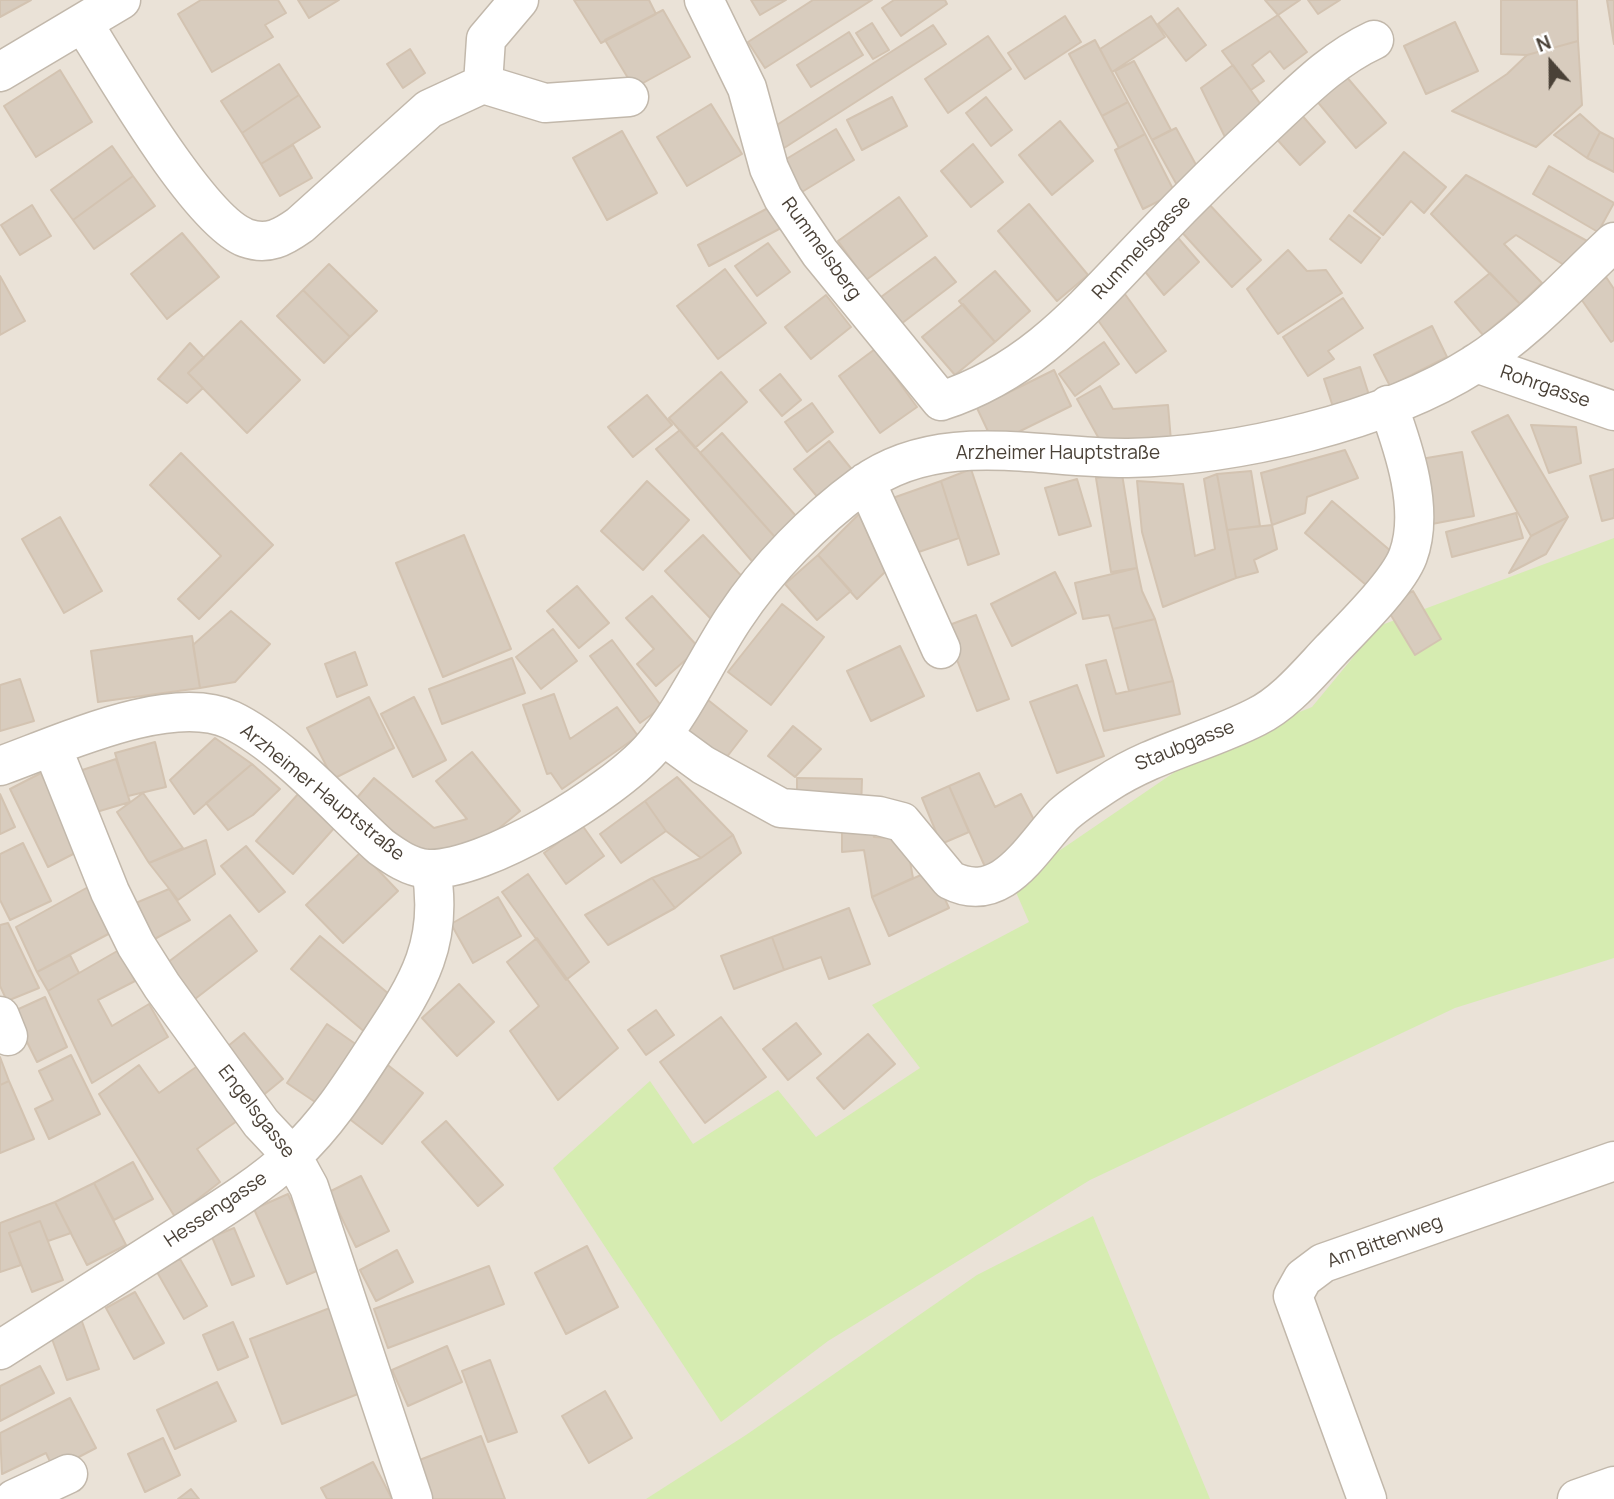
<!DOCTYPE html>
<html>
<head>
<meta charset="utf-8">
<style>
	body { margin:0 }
	#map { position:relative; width:1614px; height:1499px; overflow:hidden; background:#f6f1ea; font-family:Manrope,sans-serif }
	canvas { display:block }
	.north { position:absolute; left:1516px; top:28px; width:70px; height:70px; -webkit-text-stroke:5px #fff; paint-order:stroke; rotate:339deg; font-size:19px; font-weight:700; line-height:28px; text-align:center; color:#4a4137 }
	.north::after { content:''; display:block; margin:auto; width:24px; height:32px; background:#4a4137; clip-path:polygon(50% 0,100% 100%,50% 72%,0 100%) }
</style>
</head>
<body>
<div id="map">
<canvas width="1614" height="1499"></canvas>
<div class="north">N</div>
</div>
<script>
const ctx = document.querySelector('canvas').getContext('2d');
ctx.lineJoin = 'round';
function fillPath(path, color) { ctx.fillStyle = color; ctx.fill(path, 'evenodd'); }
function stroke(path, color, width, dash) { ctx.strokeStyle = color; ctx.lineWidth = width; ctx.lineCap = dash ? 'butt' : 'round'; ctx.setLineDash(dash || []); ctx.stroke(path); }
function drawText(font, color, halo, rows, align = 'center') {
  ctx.font = font + ' Manrope,sans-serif'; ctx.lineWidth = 7; ctx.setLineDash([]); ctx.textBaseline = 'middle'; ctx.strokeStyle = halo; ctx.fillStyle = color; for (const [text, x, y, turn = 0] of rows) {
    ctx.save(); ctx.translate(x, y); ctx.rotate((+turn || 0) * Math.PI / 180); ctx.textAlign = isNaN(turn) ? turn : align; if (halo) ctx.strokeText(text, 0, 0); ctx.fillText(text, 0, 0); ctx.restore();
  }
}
fillPath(new Path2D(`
	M0,0H1614V1499H0Z`), '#eae2d7');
fillPath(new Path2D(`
	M1614,538V958L1455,1008L1090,1180L828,1341L721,1422L553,1168L650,1081L693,1144L778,1090L816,1137L920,1068L872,1005L1029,922L1012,883L1210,748L1312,707L1379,626Z
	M1093,1216L1210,1499H646L746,1435L977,1275Z`), '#d6ecb1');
const building = new Path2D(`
	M0,0H31L0,17Z
	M201,0H278L286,13L265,25L273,37L212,72L178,14Z
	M298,0H339L309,18Z
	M574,0H649L656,14L601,43Z
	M751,0H786L760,15Z
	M813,0H872L765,68L748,42Z
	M894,0H945L947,4L901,36L882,8Z
	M1265,0H1300L1278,15Z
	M1308,0H1340L1318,14Z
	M1501,0H1577L1578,41L1527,55L1501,54Z
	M1607,0H1614V44Z
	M1178,8L1206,45L1186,61L1158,24Z
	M663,10L690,57L634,88L605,40Z
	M1278,15L1307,52L1284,69L1270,51L1252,65L1264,81L1251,90L1222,51Z
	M1065,16L1081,42L1025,79L1008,53Z
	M1151,16L1165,37L1112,72L1100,49Z
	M1455,22L1478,71L1426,94L1404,46Z
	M872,23L889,50L873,59L856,33Z
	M933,25L946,44L781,150L769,130Z
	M849,32L863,55L811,87L797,65Z
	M988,36L1011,69L948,113L925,79Z
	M1095,40L1128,102L1102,116L1069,54Z
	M1578,41L1582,105L1536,147L1452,111L1507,74L1527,55Z
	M410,49L425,73L403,88L387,64Z
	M1134,61L1171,130L1152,140L1115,71Z
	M279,64L299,95L242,133L221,101Z
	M1233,65L1264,109L1225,137L1201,88Z
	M60,70L92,122L36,157L4,106Z
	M1345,75L1386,123L1356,148L1316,100Z
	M299,95L320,127L261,164L242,133Z
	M892,97L907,126L862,150L847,120Z
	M986,97L1012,130L991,146L966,113Z
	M1128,102L1145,134L1119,148L1102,116Z
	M711,104L742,154L687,186L657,137Z
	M1300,113L1325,142L1300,165L1274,136Z
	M1580,114L1600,132L1587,158L1554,135Z
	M1060,121L1093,161L1052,195L1019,155Z
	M1176,128L1201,174L1178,187L1152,140Z
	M836,129L854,160L797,195L778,164Z
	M622,131L657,193L607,220L573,158Z
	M1600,132L1614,139V172L1587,158Z
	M1145,134L1175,193L1143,209L1115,150Z
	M973,144L1003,182L971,207L941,171Z
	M293,145L312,178L280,196L261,164Z
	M112,146L133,176L73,220L51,190Z
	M1404,152L1446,187L1424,213L1411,201L1383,235L1354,211Z
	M1549,166L1614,203L1598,232L1533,194Z
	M1466,175L1589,242L1564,265L1516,235L1504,244L1542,283L1520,304L1431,214Z
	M133,176L155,206L94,249L73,220Z
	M899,197L927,236L866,280L838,241Z
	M1207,202L1261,260L1232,287L1178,228Z
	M1029,204L1088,275L1057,301L998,231Z
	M32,205L51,236L20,255L1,225Z
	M770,207L781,228L709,266L698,245Z
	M1349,215L1380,238L1361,263L1330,239Z
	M1173,232L1199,262L1164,295L1139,264Z
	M182,233L219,277L167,319L131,274Z
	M768,243L790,272L757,296L735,266Z
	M1288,250L1307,271L1326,270L1342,293L1278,334L1247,289Z
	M935,257L956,282L901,324L881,297Z
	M329,264L377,311L350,337L303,290Z
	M725,269L766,323L718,359L677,306Z
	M995,271L1030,311L995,342L959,301Z
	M1490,273L1520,304L1483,335L1455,302Z
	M0,276L25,321L0,335Z
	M1606,277L1614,289V340L1611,342L1579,296Z
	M303,290L350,337L324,363L277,316Z
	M1122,290L1166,351L1136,373L1092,312Z
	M826,295L851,327L811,359L785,327Z
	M1343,298L1363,328L1328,351L1334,359L1308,376L1283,337Z
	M963,304L995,342L955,375L922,337Z
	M241,321L300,380L247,433L188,373Z
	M1432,326L1447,357L1390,386L1374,355Z
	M1104,342L1119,364L1075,396L1059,374Z
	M190,343L204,358L188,373L203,388L187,403L158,379Z
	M875,349L917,407L880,433L839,376Z
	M1360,367L1369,395L1333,407L1324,379Z
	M1054,370L1071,406L994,444L977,408Z
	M721,372L747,402L695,448L669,418Z
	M780,374L801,400L782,416L760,390Z
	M1100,386L1113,409L1168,405L1171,441L1103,446L1077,399Z
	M647,395L672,425L633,457L608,427Z
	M812,403L833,432L807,452L785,422Z
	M1508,415L1568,517L1531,536L1472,432Z
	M1531,425L1576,427L1581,463L1549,473Z
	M680,430L782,545L757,567L656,449Z
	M722,433L804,525L782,545L700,453Z
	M829,441L854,472L820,500L794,469Z
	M1345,450L1358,478L1307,497L1305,513L1272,525L1261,473Z
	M1462,452L1474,516L1432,524L1421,459Z
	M181,453L273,545L199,619L178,599L221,556L150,485Z
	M971,469L999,554L968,565L941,481Z
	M1614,469V518L1602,521L1590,476Z
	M1251,471L1260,526L1227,530L1217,474Z
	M1122,474L1137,568L1111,572L1096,478Z
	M1217,474L1236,578L1163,607L1142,532L1137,481L1183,484L1195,556L1215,549L1204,479Z
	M1077,479L1091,526L1059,535L1045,488Z
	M647,481L689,520L643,570L601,531Z
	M941,481L959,538L913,554L887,500Z
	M1332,501L1399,558L1372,590L1305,533Z
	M1516,513L1523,538L1452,557L1446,532Z
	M859,514L885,572L857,599L818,555Z
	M60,517L102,591L64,613L22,539Z
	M1568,517L1546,554L1509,573L1531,536Z
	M1272,525L1277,549L1254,560L1258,572L1236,578L1227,530Z
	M464,535L511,649L443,677L396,563Z
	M703,535L750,585L712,620L665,571Z
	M818,555L851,591L817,620L785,584Z
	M1137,568L1142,591L1155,619L1113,629L1109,615L1083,619L1075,583Z
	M1055,572L1076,613L1012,646L991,604Z
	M577,586L609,623L579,648L547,611Z
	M1413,591L1441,639L1415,655L1386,607Z
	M652,596L699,648L656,686L637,664L654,649L626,618Z
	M782,604L824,637L771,705L728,672Z
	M231,611L270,644L235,682L200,688L193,645Z
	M976,615L1009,699L977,711L944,627Z
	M1155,619L1173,681L1129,691L1113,629Z
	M553,629L577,661L541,689L516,657Z
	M192,636L200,688L98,702L91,651Z
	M612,640L662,707L640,723L590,656Z
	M900,646L924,696L871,721L847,671Z
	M355,652L367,685L337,697L325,664Z
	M512,658L525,693L442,724L429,689Z
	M1106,660L1116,694L1173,681L1180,714L1104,731L1086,665Z
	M20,679L34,721L0,731V685Z
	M1077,685L1104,756L1057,773L1030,702Z
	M554,694L570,739L617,707L638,736L562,789L551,773L547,774L523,705Z
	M369,697L394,748L333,779L307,728Z
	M414,697L446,760L413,777L381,714Z
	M708,700L747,731L719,767L680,736Z
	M793,726L821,749L795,777L768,756Z
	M215,738L252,764L194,814L170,780Z
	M155,742L166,787L128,796L115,753Z
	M472,752L520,811L485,840L423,856L355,800L374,778L434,828L467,819L436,781Z
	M116,759L130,802L83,816L67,775Z
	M252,764L280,789L253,815L228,830L206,803Z
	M41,773L79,851L48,867L10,789Z
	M979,773L995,807L1021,794L1042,836L986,869L949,786Z
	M677,777L733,835L701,858L666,831L645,801Z
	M797,778L862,779L861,810L797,809Z
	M949,786L969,832L941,844L922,798Z
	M143,793L183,848L149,863L117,812Z
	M299,793L336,826L293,874L256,841Z
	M0,794L15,827L0,834Z
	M645,801L666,831L621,863L600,834Z
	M582,825L604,856L566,884L544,853Z
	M875,827L874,837L906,839L913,878L872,897L864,850L842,852V828Z
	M733,835L741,853L675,908L652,878L701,858Z
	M206,840L215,874L178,900L149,863Z
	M23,843L51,901L10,920L0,900V854Z
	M246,846L285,892L259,912L221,866Z
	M361,852L398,891L343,943L306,905Z
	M932,870L949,908L889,936L872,897Z
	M528,874L589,962L566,980L502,892Z
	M652,878L675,908L608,945L585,915Z
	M90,886L114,931L37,972L16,927Z
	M169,889L190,920L149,942L131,905Z
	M498,897L521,936L473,963L451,924Z
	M849,908L870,964L829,979L821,957L784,970L772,937Z
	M230,915L257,951L195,999L167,963Z
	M8,923L39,988L7,1001L0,986V925Z
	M320,936L396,1000L367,1034L291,969Z
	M772,937L784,970L734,989L721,956Z
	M537,938L618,1048L558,1100L510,1031L539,1006L507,962Z
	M119,950L135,981L98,1000L112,1026L149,1004L168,1037L92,1083L48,991Z
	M70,955L79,973L48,991L37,972Z
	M459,984L494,1022L457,1056L422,1018Z
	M45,997L67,1047L37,1062L12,1012Z
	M656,1010L674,1035L646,1055L628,1030Z
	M721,1017L766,1077L705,1123L660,1062Z
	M796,1023L821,1054L788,1080L763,1049Z
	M327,1024L364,1050L324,1108L287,1083Z
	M244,1033L283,1079L261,1097L222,1051Z
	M868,1034L895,1064L844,1109L817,1078Z
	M71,1055L100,1114L49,1139L35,1109L53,1100L39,1071Z
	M0,1057L9,1081L0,1085Z
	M384,1062L423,1093L382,1144L343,1114Z
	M139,1065L159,1093L199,1065L237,1121L197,1149L220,1182L175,1217L99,1094Z
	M9,1081L34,1139L0,1153V1085Z
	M446,1121L503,1185L478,1206L422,1142Z
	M133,1162L153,1199L114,1220L94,1183Z
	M361,1176L389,1231L356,1247L329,1192Z
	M94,1183L126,1245L87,1265L55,1202Z
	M288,1194L321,1269L287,1284L254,1209Z
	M55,1202L71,1233L48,1241L40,1221L9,1233L21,1265L0,1272V1223Z
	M40,1221L63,1280L32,1292L9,1233Z
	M234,1228L254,1276L232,1285L212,1237Z
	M587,1246L618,1307L566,1334L535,1273Z
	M397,1250L413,1282L376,1301L360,1270Z
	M180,1259L207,1306L184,1319L157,1272Z
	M489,1266L504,1304L388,1348L374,1309Z
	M135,1292L164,1343L134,1359L106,1308Z
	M335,1306L368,1390L282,1424L250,1339Z
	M80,1316L99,1369L67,1380L48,1328Z
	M233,1322L248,1357L218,1370L203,1335Z
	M447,1346L462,1382L408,1406L392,1370Z
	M490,1360L517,1432L488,1442L462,1371Z
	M40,1366L54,1393L0,1421V1386Z
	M217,1382L236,1421L175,1449L157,1410Z
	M605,1391L632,1438L589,1463L562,1416Z
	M70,1398L96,1448L54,1470L46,1453L2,1474L0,1433Z
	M481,1436L505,1499H431L417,1461Z
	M163,1438L180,1475L145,1492L128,1454Z
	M373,1462L392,1499H327L321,1488Z
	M191,1489L199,1499H178Z`);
fillPath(building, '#d8ccbe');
stroke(building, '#d3c3b1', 2);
const minor = new Path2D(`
	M704,0L747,88L769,168L783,198L820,253L941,401
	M83,23C112,69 199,221 246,238C268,246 283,237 300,225L429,109L483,84L486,39L519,0
	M0,72L121,0
	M483,84L545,103L629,97
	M1476,363L1614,411
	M941,401C1034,371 1086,305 1152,237C1191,196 1232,156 1273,118C1305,88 1335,58 1374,40
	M866,482L941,649
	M662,735L703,765L781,808L879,816L902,822L950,880C1003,907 1032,846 1063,815C1076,803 1091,794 1106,784C1153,753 1207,742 1256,717C1285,703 1309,673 1331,650C1352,628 1398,583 1408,556C1425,510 1404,449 1388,405
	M52,747L110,892L136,945L162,986L261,1123L292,1156L309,1187L413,1499
	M0,766C59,745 171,692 231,720C282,744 338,808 381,847C395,857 409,867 427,869C485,872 613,792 651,749C684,711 706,660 734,618C767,568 814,520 862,485C941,428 1039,459 1128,458C1236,456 1384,422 1475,364C1527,331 1570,283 1614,242
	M0,1016L8,1036
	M0,1350C57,1314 114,1277 171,1241C213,1214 256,1189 293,1155C328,1123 354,1081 380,1041C419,983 444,941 431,869
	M14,1499L68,1474
	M1367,1499L1293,1296L1303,1278L1323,1263L1614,1161
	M1577,1499L1614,1486`);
stroke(minor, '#c2b8ab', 41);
stroke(minor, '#fff', 38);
drawText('19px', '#4a4137', '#fff', [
	["Rummelsgasse",1142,248,-47],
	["Rummelsberg",821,249,54],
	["Rohrgasse",1545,387,19],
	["Arzheimer Hauptstraße",1058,454],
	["Staubgasse",1185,746,-22],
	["Arzheimer Hauptstraße",322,793,39],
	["Engelsgasse",256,1112,52],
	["Hessengasse",216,1210,-34],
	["Am Bittenweg",1385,1242,-20]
]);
</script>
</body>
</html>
